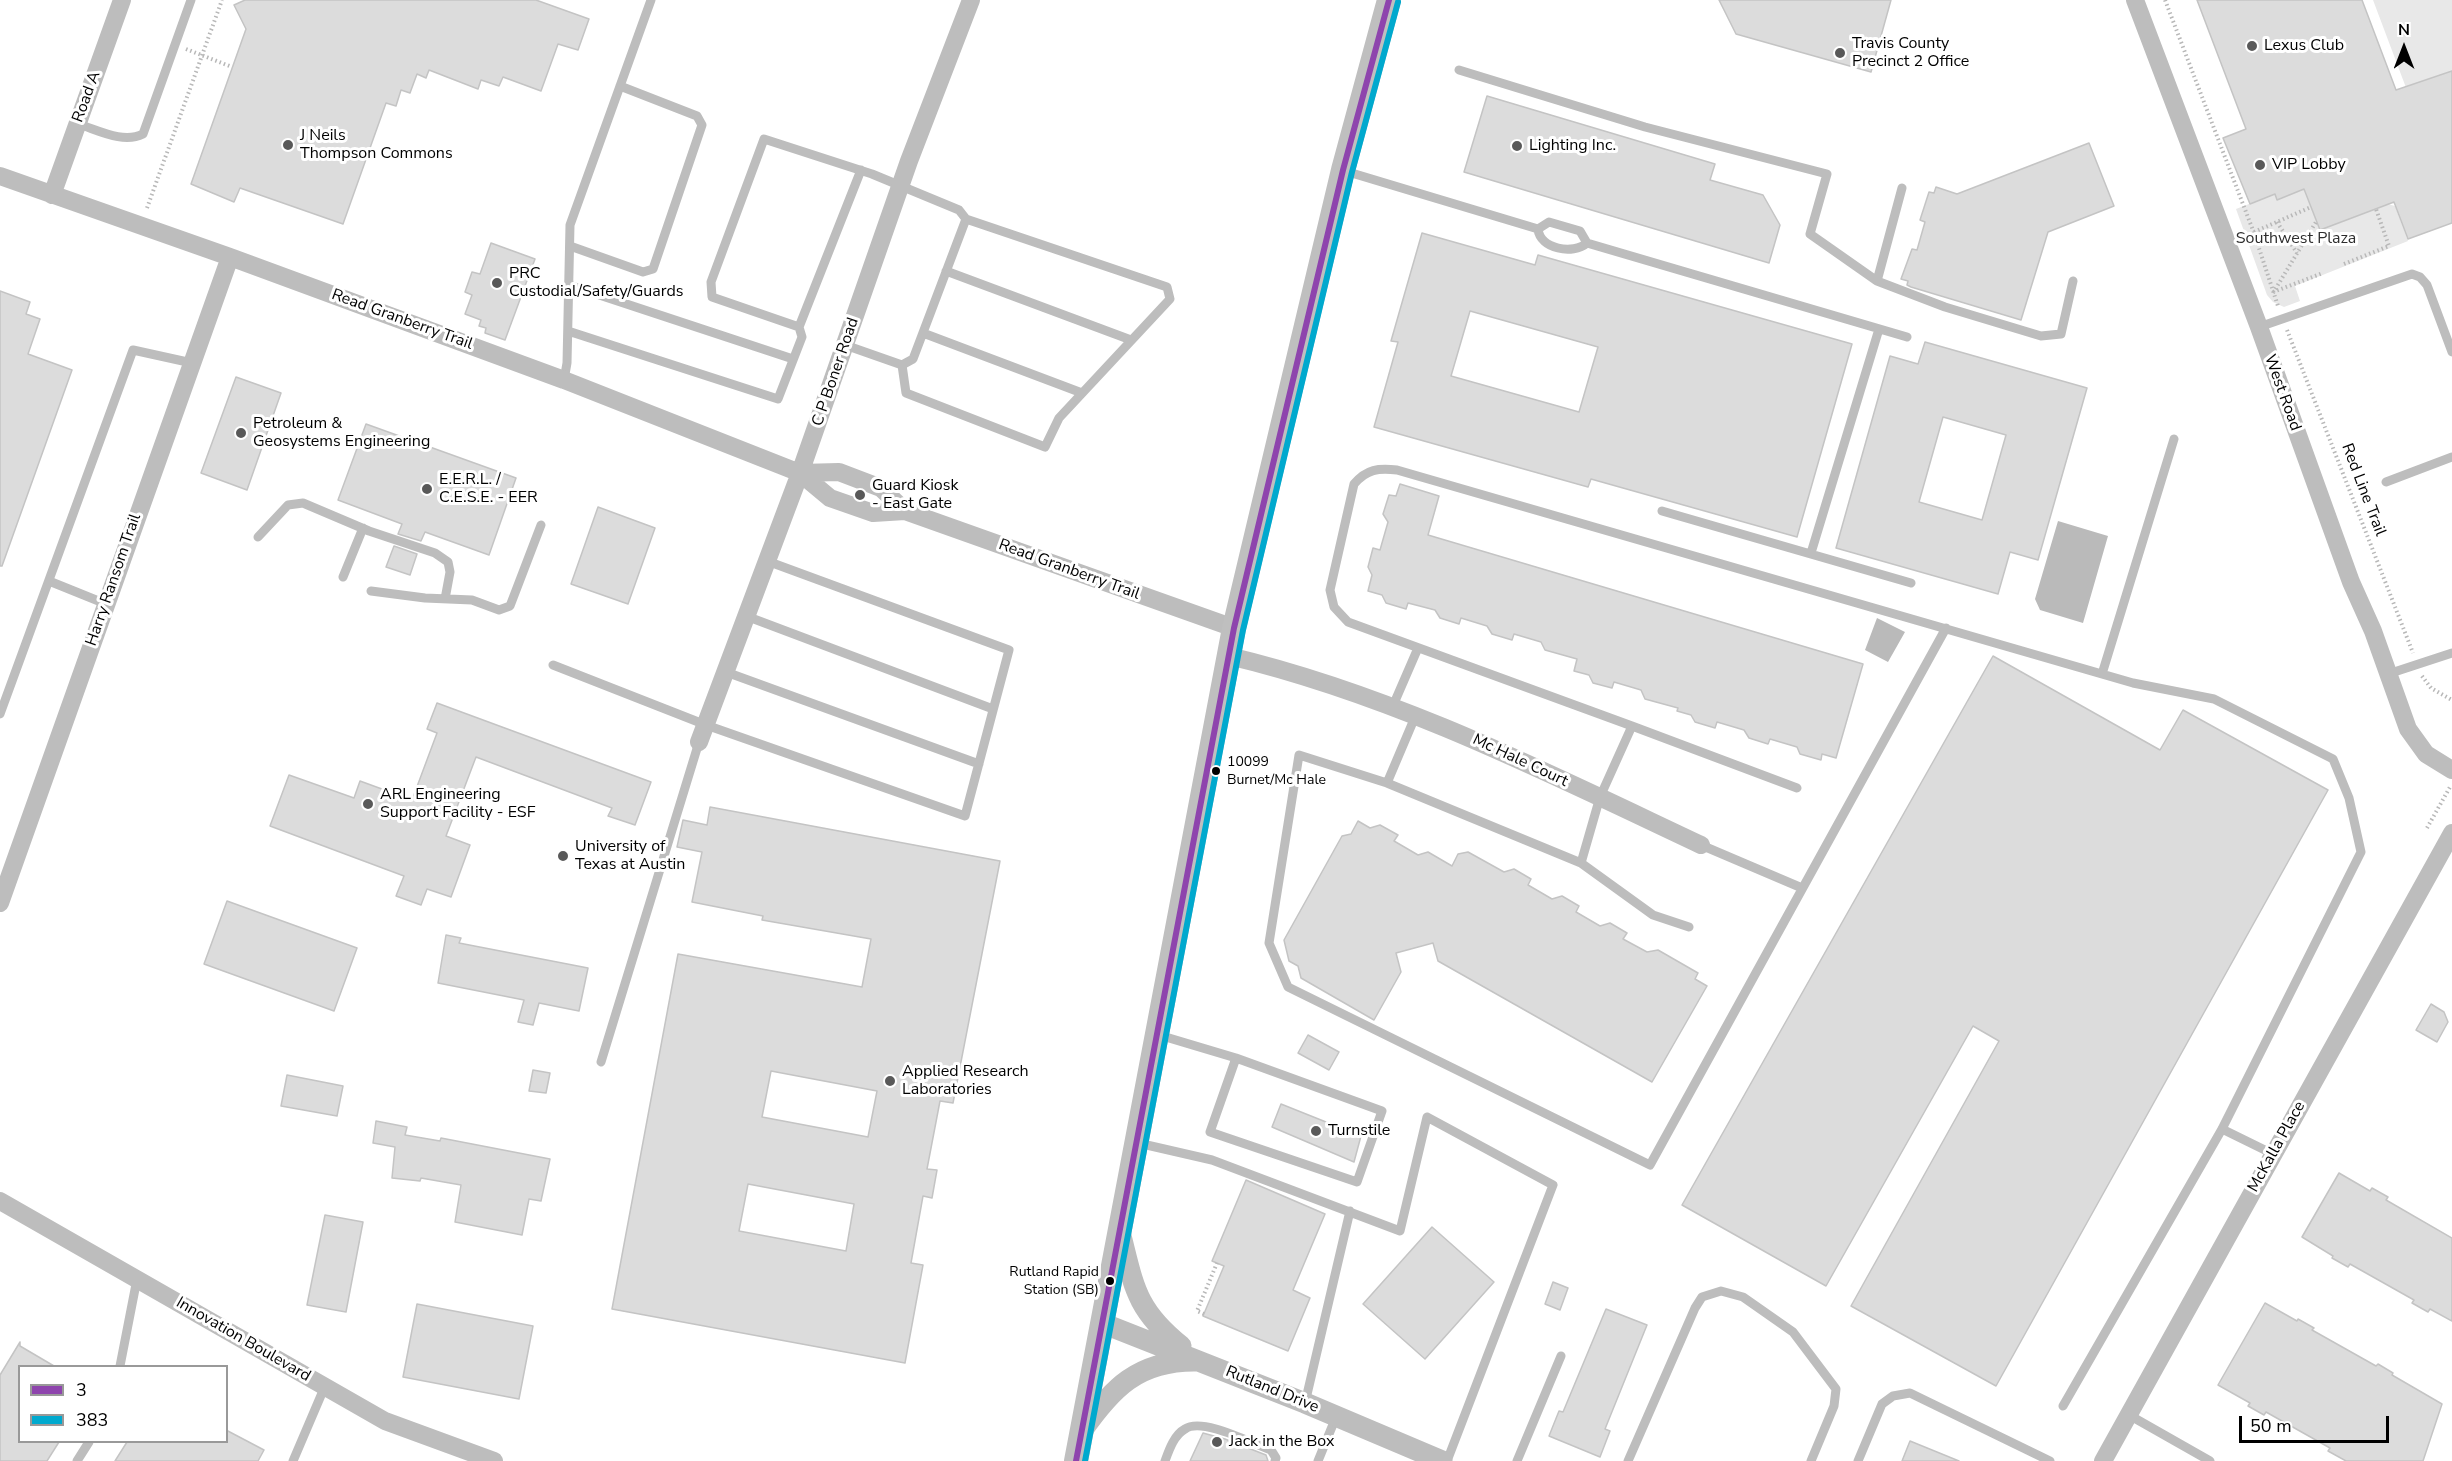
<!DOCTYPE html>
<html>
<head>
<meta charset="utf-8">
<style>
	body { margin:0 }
	#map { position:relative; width:2452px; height:1461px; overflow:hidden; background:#fff; font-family:"Nunito Sans",sans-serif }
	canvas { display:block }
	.legend { position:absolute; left:18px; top:1365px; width:210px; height:78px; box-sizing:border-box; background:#fff; border:2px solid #999; margin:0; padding:8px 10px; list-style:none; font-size:18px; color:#000 }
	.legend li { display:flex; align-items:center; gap:12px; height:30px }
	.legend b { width:30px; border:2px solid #999 }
	.north { position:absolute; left:2374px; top:18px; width:60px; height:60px; -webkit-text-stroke:4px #fff; paint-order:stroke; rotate:0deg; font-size:16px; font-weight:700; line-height:24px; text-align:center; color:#000 }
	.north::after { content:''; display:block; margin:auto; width:21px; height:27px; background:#000; clip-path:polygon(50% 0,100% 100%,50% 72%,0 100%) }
	.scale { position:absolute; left:2239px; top:1416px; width:150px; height:27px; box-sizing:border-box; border:3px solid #000; border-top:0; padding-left:8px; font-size:18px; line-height:21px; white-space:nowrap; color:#000; -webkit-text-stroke:4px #fff; paint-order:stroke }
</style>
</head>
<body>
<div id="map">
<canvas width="2452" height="1461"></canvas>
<ul class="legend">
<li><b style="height:8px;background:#8e44ad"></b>3</li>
<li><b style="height:8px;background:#00a9ce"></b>383</li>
</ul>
<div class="north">N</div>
<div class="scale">50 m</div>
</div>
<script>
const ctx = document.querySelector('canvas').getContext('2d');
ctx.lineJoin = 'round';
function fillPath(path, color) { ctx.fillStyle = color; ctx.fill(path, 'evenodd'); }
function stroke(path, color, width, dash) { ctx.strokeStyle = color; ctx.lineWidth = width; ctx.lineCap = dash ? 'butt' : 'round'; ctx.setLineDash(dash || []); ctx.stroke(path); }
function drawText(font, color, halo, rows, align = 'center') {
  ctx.font = font + ' "Nunito Sans",sans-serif'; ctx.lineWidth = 6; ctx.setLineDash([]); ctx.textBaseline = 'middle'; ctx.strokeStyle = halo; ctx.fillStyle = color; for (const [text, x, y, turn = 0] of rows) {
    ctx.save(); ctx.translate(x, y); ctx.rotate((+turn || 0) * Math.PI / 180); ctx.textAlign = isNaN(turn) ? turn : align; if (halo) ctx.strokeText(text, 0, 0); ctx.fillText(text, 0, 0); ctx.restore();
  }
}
fillPath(new Path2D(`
	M2373,0H2452V76L2408,93Z
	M2316,184L2395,206L2408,241L2295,286L2300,301L2284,307L2273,302L2267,295L2236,209L2275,194L2277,200Z`), '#e8e8e8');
fillPath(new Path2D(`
	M2058,521L2108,536L2083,623L2040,610L2035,599Z
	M1877,618L1905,632L1888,662L1865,650Z`), '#bababa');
const building = new Path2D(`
	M245,0H536L589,19L578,50L558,44L541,91L503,77L499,86L481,80L478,89L429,70L426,78L417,74L410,93L401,90L396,106L386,103L343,224L240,188L234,202L191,184L246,29L234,5Z
	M1719,0H1891L1871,72L1736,34Z
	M2197,0H2362L2396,90L2452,71V223L2408,239L2394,202L2320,230L2304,189L2277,200L2275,194L2250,204L2223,138L2246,129Z
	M1487,96L1715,164L1710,180L1763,195L1780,225L1769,263L1464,172Z
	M2089,143L2114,206L2048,232L2021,320L1911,287L1907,285L1908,281L1901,279L1912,249L1917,250L1925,222L1920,220L1929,192L1934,193L1936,187L1957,194Z
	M1422,233L1535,265L1538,255L1852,344L1797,537L1591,479L1588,487L1374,427L1398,342L1391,341ZM1470,311L1598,347L1579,412L1451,376Z
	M491,243L535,259L505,340L485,333L486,328L479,326L481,320L465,314L472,295L465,292L472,272L480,274Z
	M0,291L30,302L26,314L40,319L28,354L72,370L2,566H0Z
	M1925,342L2087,388L2038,560L2010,552L1998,594L1836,548L1890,356L1918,364ZM1943,417L2006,435L1982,520L1919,502Z
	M236,377L281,393L247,490L201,473Z
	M366,424L516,478L489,555L425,532L421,541L398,534L402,524L338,500Z
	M1400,484L1439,496L1428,535L1863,664L1836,758L1822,754L1821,760L1800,754L1797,747L1770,739L1768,744L1749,738L1744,730L1717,722L1715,728L1695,722L1691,715L1677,711L1678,708L1645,699L1641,690L1614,682L1612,688L1593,683L1589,675L1574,671L1577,659L1545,650L1541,642L1514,634L1512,640L1492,634L1487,626L1461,618L1459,624L1440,618L1435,610L1408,603L1406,609L1386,603L1382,595L1368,591L1372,575L1368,567L1373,548L1380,550L1388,522L1383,514L1389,495L1396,496Z
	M598,507L655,528L628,604L571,584Z
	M394,546L417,554L410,575L386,567Z
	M1993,656L2160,750L2183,710L2328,790L1996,1386L1851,1306L1999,1041L1973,1026L1826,1286L1682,1205Z
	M437,703L651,782L635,825L608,816L612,808L476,757L446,836L470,845L451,897L427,889L421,905L396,896L404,876L270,826L289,775L354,798L360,781L412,800L437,733L427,729Z
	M710,807L1000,861L953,1103L940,1101L927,1169L937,1170L932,1198L923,1196L911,1263L923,1265L905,1363L612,1309L678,954L862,987L871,939L762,920L763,916L692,902L702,852L677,847L683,820L707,825ZM771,1071L877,1091L868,1137L762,1117ZM748,1184L854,1204L846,1251L739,1231Z
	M1358,821L1370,828L1380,825L1398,835L1394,841L1418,855L1428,852L1452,866L1458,854L1468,852L1504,872L1514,869L1531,879L1528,885L1552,899L1562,896L1579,906L1576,912L1600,926L1610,923L1627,933L1623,939L1647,952L1658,950L1698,973L1695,979L1707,986L1652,1082L1438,961L1433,943L1396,953L1401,972L1374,1020L1301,978L1298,966L1289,961L1284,940L1342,836L1351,834Z
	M227,901L357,948L334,1011L204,964Z
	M446,935L461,938L459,943L588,968L579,1011L539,1003L533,1025L518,1022L524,1000L438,983Z
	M2431,1004L2444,1012L2448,1022L2437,1042L2416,1030Z
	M1308,1035L1339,1052L1329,1070L1298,1053Z
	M533,1070L550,1073L546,1093L529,1091Z
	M287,1075L343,1086L337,1116L281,1106Z
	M1281,1104L1361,1136L1354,1162L1272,1127Z
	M376,1121L407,1127L405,1135L440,1141L441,1138L550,1159L541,1201L529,1199L522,1235L455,1222L461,1185L421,1178L420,1181L392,1178L395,1147L373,1143Z
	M2339,1173L2370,1191L2372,1188L2388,1197L2386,1200L2452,1238V1321L2430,1309L2428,1312L2412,1303L2414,1300L2350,1264L2348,1267L2332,1258L2333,1256L2302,1237Z
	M1246,1180L1325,1214L1293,1290L1310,1298L1288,1351L1203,1316L1224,1266L1212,1261Z
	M325,1215L363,1222L346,1312L307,1305Z
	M1432,1227L1494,1282L1425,1359L1363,1304Z
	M1553,1282L1568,1288L1560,1310L1545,1304Z
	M2265,1303L2297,1321L2298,1319L2314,1328L2312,1330L2376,1366L2378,1364L2393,1373L2392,1375L2442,1404L2423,1461H2346L2328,1451L2330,1448L2266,1412L2264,1415L2248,1406L2250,1403L2218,1385Z
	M417,1304L533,1326L519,1399L403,1377Z
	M1606,1309L1647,1325L1605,1429L1610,1431L1600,1457L1549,1436L1559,1411L1563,1412Z
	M20,1342V1346L54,1366H20V1442H59L47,1461H0V1375Z
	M226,1430L264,1450L258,1461H115L127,1442H226Z
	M1203,1433L1225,1439L1266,1455L1268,1461H1190Z
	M1910,1441L1959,1461H1902Z`);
fillPath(building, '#dcdcdc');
stroke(building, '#c4c4c4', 1.5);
stroke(new Path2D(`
	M2165,0L2254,233L2278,306
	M186,49L232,67
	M147,208L222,0
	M2277,222L2297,253
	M2254,232L2311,207
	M2344,264L2389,246L2376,209
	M2273,292L2323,273
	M2273,293L2316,222
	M2287,330L2413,653
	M2422,676L2431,688L2452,700
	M2427,828L2450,787
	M1204,1314L1197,1311L1217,1263`), '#b8b8b8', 4, [1.5, 3]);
stroke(new Path2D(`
	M1459,70L1645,127L1827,174L1810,234L1877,281L1945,307L2041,336L2061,334L2073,281
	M78,124C98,130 123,144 143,134L191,0
	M1345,171L1538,229
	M1549,222L1580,231L1587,243C1573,255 1540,249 1538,229Z
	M1587,243L1907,337
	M570,246L643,272L653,269L702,125L697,116L620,86
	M946,271L1131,340
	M1877,281L1902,188
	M569,285L793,359
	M799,327L861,170
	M2259,327L2412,274L2420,277L2427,285L2452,352
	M568,331L778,399L802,337L799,327L712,297L711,282L764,139L872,174L959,210L966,219L913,359L902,365L845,345
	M923,333L1082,393
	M902,365L906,393L1045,447L1059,418L1170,299L1167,287L966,219
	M564,380L567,363L570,225L651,0
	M2386,482L2452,457
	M1662,511L1911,583
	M258,537L288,505L303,503L369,531L435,553L448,562L450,572L445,599
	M1811,553L1879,329
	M343,577L363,528
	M49,581L106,604
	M371,591L425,598L472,600L499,610L510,606L541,525
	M746,616L993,709
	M553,665L706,725L965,816L1009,650L767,561
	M726,672L979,764
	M2102,674L2174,439
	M2388,674L2452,653
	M1392,708L1418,648
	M0,714L133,350L192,363
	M1415,717L1387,783L1299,755L1269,943L1288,987L1650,1165L1946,628
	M1632,726L1797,788
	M1387,783L1581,863L1600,797L1632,726L1348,622L1334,607L1330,590L1354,484C1367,469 1378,468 1397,470L2133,683L2214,699L2333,759L2349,798L2361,852L2222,1129L2063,1406
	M1701,845L1802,888
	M1581,863L1653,915L1689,927
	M1159,1035L1236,1058L1382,1111L1357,1182L1210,1132L1236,1058
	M601,1062L699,742
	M2222,1129L2273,1154
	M1138,1143L1212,1160L1400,1231L1427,1117L1553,1185L1447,1461
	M120,1366L137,1279
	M1305,1403L1350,1211
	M2129,1415L2210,1461
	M77,1461L89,1442
	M293,1461L325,1386
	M1165,1461C1169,1450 1174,1435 1185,1429C1202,1417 1251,1443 1271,1450L1276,1458L1275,1461
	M1318,1461L1336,1417
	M1517,1461L1561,1356
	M1628,1461L1695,1308L1702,1297L1721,1291L1743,1297L1793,1332L1836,1389L1834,1406L1811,1461
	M1858,1461L1882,1404L1893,1396L1910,1393L2050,1461`), '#bdbdbd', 9);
stroke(new Path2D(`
	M2135,0L2259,327L2351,582L2373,631L2408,729L2426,754L2452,770
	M0,176L230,257L564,380L800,473L830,498L873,513L905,511L1234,628
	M52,195L122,0
	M800,473L839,472L881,488L905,511
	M1229,656C1394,695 1548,773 1701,845
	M699,742L800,473L909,161L971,0
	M0,903L230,257
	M0,1201L385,1421L494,1461
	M2103,1461L2452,833`), '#bdbdbd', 18);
stroke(new Path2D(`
	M1120,1232C1134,1286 1135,1309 1181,1346
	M1102,1323L1305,1403L1442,1461
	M1082,1431C1112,1388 1138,1361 1194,1361`), '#bdbdbd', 21);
stroke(new Path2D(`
	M1076,1461L1234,628L1343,170L1389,0`), '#bfbfbf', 24);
stroke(new Path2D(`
	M1076,1461L1234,628L1343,170L1389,0`), '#8e44ad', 6);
stroke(new Path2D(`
	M1085,1461L1243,630L1352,172L1398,2`), '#00a9ce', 6);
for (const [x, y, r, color] of [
	[2252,46,6,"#595959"],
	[1840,53,6,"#595959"],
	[288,145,6,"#595959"],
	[1517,146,6,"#595959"],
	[2260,165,6,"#595959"],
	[497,283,6,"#595959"],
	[241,433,6,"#595959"],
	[427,489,6,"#595959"],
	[860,495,6,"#595959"],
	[1216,771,5,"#000"],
	[368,804,6,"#595959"],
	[563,856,6,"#595959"],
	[890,1081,6,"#595959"],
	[1316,1131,6,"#595959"],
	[1110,1281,5,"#000"],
	[1217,1442,6,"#595959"]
]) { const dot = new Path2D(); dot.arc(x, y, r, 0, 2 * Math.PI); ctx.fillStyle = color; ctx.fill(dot); stroke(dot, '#fff', 2); }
drawText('14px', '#000', '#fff', [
	["10099",1227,763],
	["Burnet/Mc Hale",1227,781],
	["Rutland Rapid",1099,1273,"right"],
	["Station (SB)",1099,1291,"right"]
], 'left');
drawText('16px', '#000', '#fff', [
	["Travis County",1852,44],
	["Precinct 2 Office",1852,62],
	["Lexus Club",2264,46],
	["J Neils",300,136],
	["Thompson Commons",300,154],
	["Lighting Inc.",1529,146],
	["VIP Lobby",2272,165],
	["PRC",509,274],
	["Custodial/Safety/Guards",509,292],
	["Petroleum &",253,424],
	["Geosystems Engineering",253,442],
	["E.E.R.L. /",439,480],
	["C.E.S.E. - EER",439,498],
	["Guard Kiosk",872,486],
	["- East Gate",872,504],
	["ARL Engineering",380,795],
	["Support Facility - ESF",380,813],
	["University of",575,847],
	["Texas at Austin",575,865],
	["Applied Research",902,1072],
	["Laboratories",902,1090],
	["Turnstile",1328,1131],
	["Jack in the Box",1229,1442]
], 'left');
drawText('16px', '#000', '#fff', [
	["Road A",87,97,-70],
	["Read Granberry Trail",402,320,20],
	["C P Boner Road",836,372,-71],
	["West Road",2282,393,70],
	["Red Line Trail",2363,490,69],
	["Read Granberry Trail",1069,570,20],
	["Harry Ransom Trail",114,580,-71],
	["Mc Hale Court",1520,761,25],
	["McKalla Place",2277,1147,-61],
	["Innovation Boulevard",243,1340,30],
	["Rutland Drive",1272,1390,22]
]);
drawText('16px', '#2d2d2d', '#fff', [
	["Southwest Plaza",2296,239]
]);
</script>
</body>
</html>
